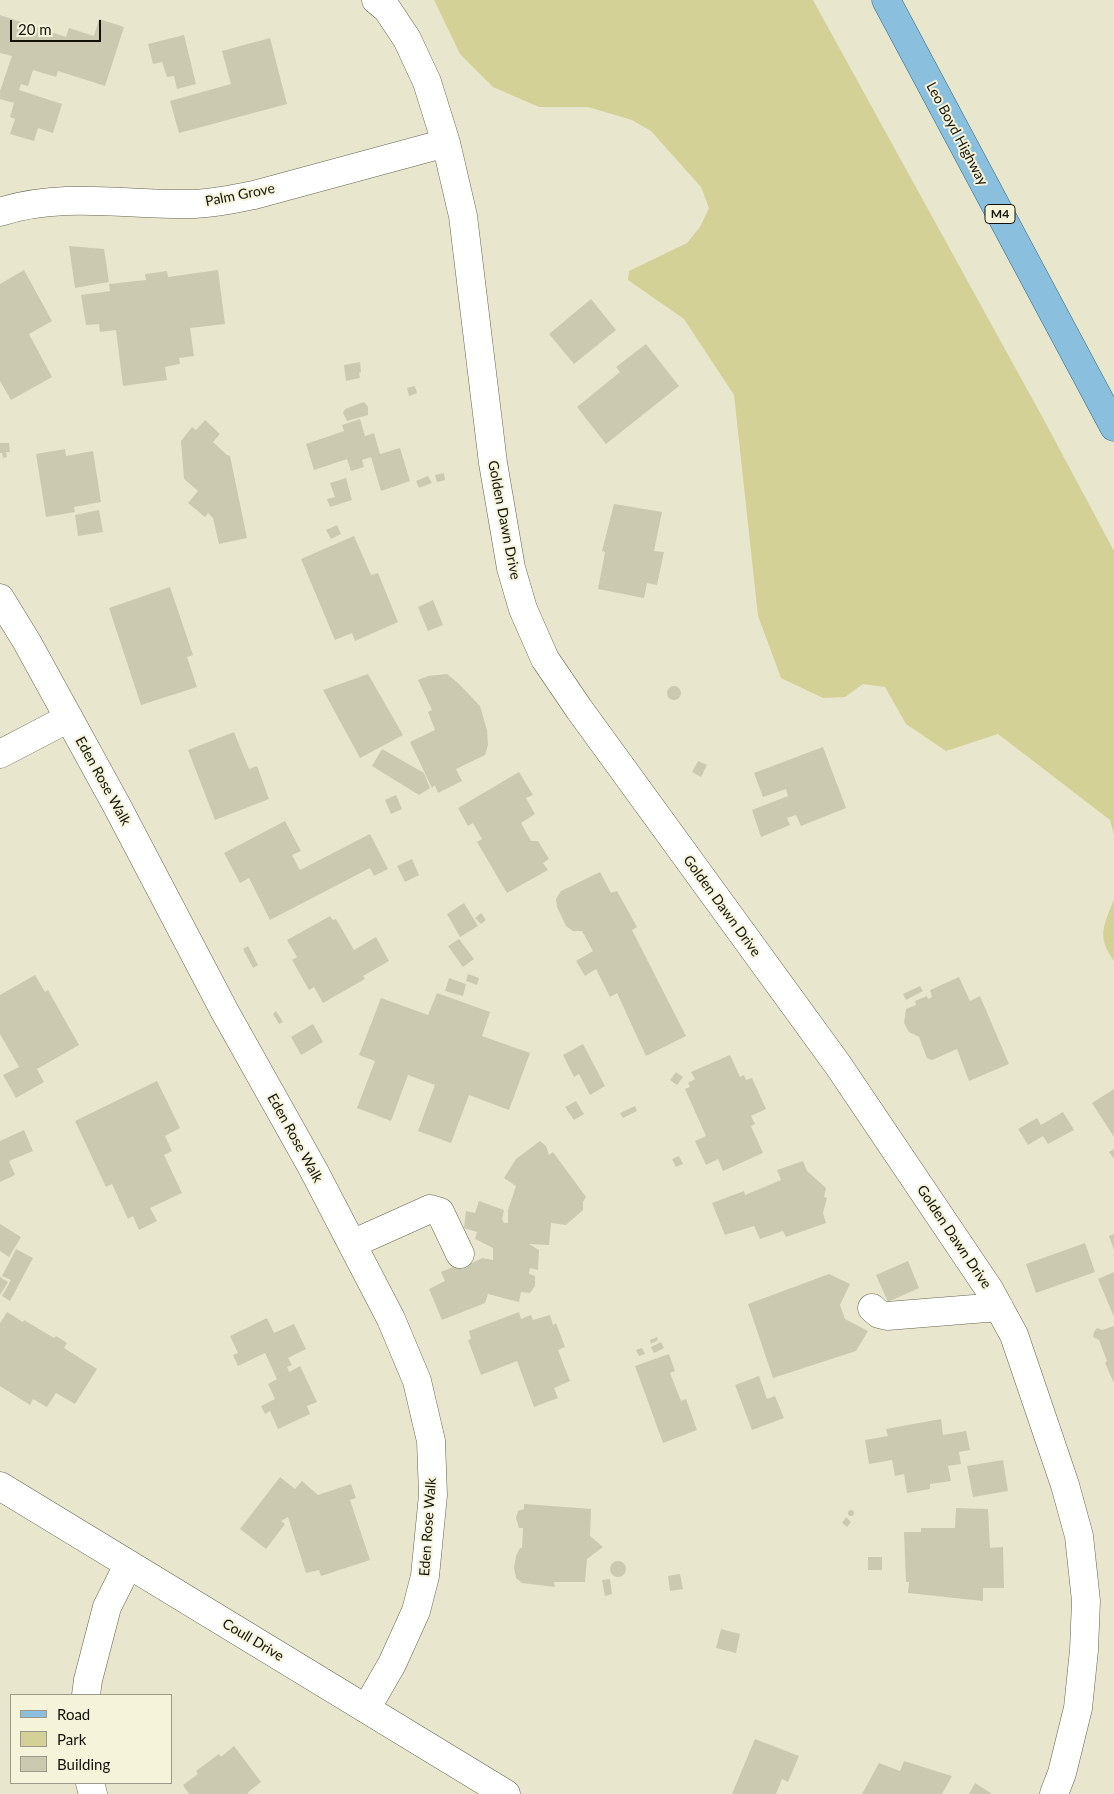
<!DOCTYPE html>
<html>
<head>
<meta charset="utf-8">
<style>
	body { margin:0 }
	#map { position:relative; width:1114px; height:1794px; overflow:hidden; background:#e8e7ce; font-family:Lato,sans-serif }
	canvas { display:block }
	.legend { position:absolute; left:10px; top:1694px; width:162px; height:90px; box-sizing:border-box; background:#f5f4db; border:1px solid #9a9a87; margin:0; padding:6px 9px; list-style:none; font-size:15px; color:#121209 }
	.legend li { display:flex; align-items:center; gap:10px; height:25px }
	.legend b { width:25px; border:1px solid #9a9a87 }
	.scale { position:absolute; left:10px; top:20px; width:91px; height:22px; box-sizing:border-box; border:2px solid #121209; border-top:0; padding-left:6px; font-size:15px; line-height:18px; white-space:nowrap; color:#121209; -webkit-text-stroke:4px #f5f4db; paint-order:stroke }
</style>
</head>
<body>
<div id="map">
<canvas width="1114" height="1794"></canvas>
<ul class="legend">
<li><b style="height:6px;background:#8abfde"></b>Road</li>
<li><b style="height:14px;background:#d4d197"></b>Park</li>
<li><b style="height:14px;background:#cbcab1"></b>Building</li>
</ul>
<div class="scale">20 m</div>
</div>
<script>
const ctx = document.querySelector('canvas').getContext('2d');
ctx.lineJoin = 'round';
function fillPath(path, color) { ctx.fillStyle = color; ctx.fill(path, 'evenodd'); }
function stroke(path, color, width, dash) { ctx.strokeStyle = color; ctx.lineWidth = width; ctx.lineCap = dash ? 'butt' : 'round'; ctx.setLineDash(dash || []); ctx.stroke(path); }
function drawText(font, color, halo, rows, align = 'center') {
  ctx.font = font + ' Lato,sans-serif'; ctx.lineWidth = 4; ctx.setLineDash([]); ctx.textBaseline = 'middle'; ctx.strokeStyle = halo; ctx.fillStyle = color; for (const [text, x, y, turn = 0] of rows) {
    ctx.save(); ctx.translate(x, y); ctx.rotate((+turn || 0) * Math.PI / 180); ctx.textAlign = isNaN(turn) ? turn : align; if (halo) ctx.strokeText(text, 0, 0); ctx.fillText(text, 0, 0); ctx.restore();
  }
}
fillPath(new Path2D(`
	M434,0H813L1044,420L1114,551V835L1110,820L998,734L946,751L906,724L885,687L863,684L845,697L823,698L781,678L758,616L734,395L684,319L628,280L629,271L687,243L700,227L709,208L701,187L651,131L632,120L588,107H539L493,87L460,54Z
	M1114,899V961C1096,936 1104,925 1114,899Z`), '#d4d197');
fillPath(new Path2D(`
	M0,15L66,37L69,28L94,36L99,19L124,27L105,86L58,71L56,77L33,70L28,86L21,84L19,90L62,104L53,133L38,128L34,141L10,134L15,119L10,117L14,103L0,99V91L12,56L0,53Z
	M184,35L196,84L177,89L174,76L167,77L162,62L153,64L148,44Z
	M270,38L287,104L179,133L170,101L231,84L222,51Z
	M69,246L104,249L109,282L75,288Z
	M24,270L52,321L29,334L52,377L11,400L0,381V284Z
	M218,270L225,324L190,328L194,356L179,358L180,364L165,367L167,380L123,386L116,330L100,332L99,324L86,325L81,295L110,291L109,284L146,280L145,274L167,271L168,277Z
	M591,299L616,330L574,364L549,334Z
	M646,344L679,386L606,444L577,407L620,372L616,367Z
	M360,362L361,372L359,373L360,378L346,381L344,365Z
	M415,386L417,393L409,396L407,388Z
	M364,402L368,407V415L347,421L343,413L345,409Z
	M360,419L365,436L374,433L380,454L400,448L410,481L381,491L371,457L362,460L364,467L351,471L347,459L314,470L306,444L344,431L342,425Z
	M205,420L220,434L213,442L227,455L230,456L247,538L219,544L213,518L208,513L205,517L188,503L198,491L184,479L181,441L192,427L196,430Z
	M0,443H9L10,452H6L7,457L3,458L2,453H0Z
	M65,449L66,456L93,451L101,502L74,507L75,512L46,517L36,454Z
	M444,473L445,480L437,482L435,475Z
	M428,476L432,483L419,488L416,481Z
	M346,478L352,500L330,507L327,499L335,497L330,483Z
	M614,504L662,512L654,551L664,552L657,585L647,583L644,598L598,589L605,552L602,551Z
	M99,510L103,532L78,536L75,515Z
	M337,525L341,534L331,539L326,530Z
	M354,536L371,575L378,573L398,622L355,641L352,633L335,640L301,559Z
	M170,587L193,655L187,657L197,687L141,705L109,608Z
	M433,600L443,625L428,631L418,607Z
	M368,674L403,735L360,758L323,690Z
	M447,674L458,683L480,706L487,730L488,745L485,755L456,769L462,781L438,793L435,785L432,788L410,742L435,730L428,712L432,710L418,680L428,676Z
	M667 693a7 7 0 1 1 14 0a7 7 0 1 1-14 0Z
	M234,732L249,769L257,766L269,799L215,820L188,750Z
	M823,747L846,808L801,826L796,815L787,818L790,825L761,837L752,810L788,796L786,789L763,797L754,773Z
	M382,749L424,773L430,788L419,795L372,766Z
	M698,761L707,765L701,777L692,772Z
	M519,772L533,795L526,798L535,814L521,823L531,841H538L549,859L543,863L548,870L507,893L477,842L482,839L473,823L468,826L458,808Z
	M396,795L402,809L391,814L385,800Z
	M285,821L301,851L292,855L300,870L370,834L388,869L374,876L370,868L270,920L249,878L240,883L224,853Z
	M412,859L419,875L405,882L397,866Z
	M600,872L611,893L617,891L637,927L632,930L686,1036L646,1056L617,993L610,997L596,969L585,976L576,961L593,951L582,931H573L566,926L557,907L556,899L561,891Z
	M464,903L478,926L460,937L447,914Z
	M481,913L486,920L481,924L475,918Z
	M330,916L333,920L336,919L354,950L376,937L389,961L363,976L365,979L323,1003L314,987L309,990L292,960L297,957L287,940Z
	M459,939L474,959L463,967L448,946Z
	M248,946L258,965L253,968L243,949Z
	M468,974L479,978L477,985L466,981Z
	M35,975L45,992L48,990L79,1045L37,1069L44,1082L16,1098L3,1075L19,1067L0,1034V995Z
	M959,977L970,1001L980,996L1009,1064L969,1081L957,1049L932,1060L927,1058L919,1037L909,1032L904,1023L906,1009L916,1005L915,1001L927,996L928,999L932,997L930,990Z
	M449,978L466,984L463,996L445,991Z
	M920,986L923,991L906,1000L903,994Z
	M437,993L490,1012L482,1036L530,1053L509,1110L469,1095L451,1143L418,1131L435,1085L408,1075L391,1121L357,1108L375,1061L359,1055L381,998L428,1015Z
	M276,1011L283,1022L279,1024L273,1014Z
	M313,1024L323,1042L301,1055L291,1037Z
	M583,1044L605,1086L590,1095L579,1074L574,1077L563,1055Z
	M730,1055L740,1077L744,1075L746,1080L752,1078L766,1109L751,1116L755,1124L751,1126L763,1153L723,1171L718,1159L706,1165L695,1141L706,1136L685,1089L690,1087L688,1083L695,1079L691,1072Z
	M676,1072L683,1077L677,1085L670,1080Z
	M157,1081L180,1128L165,1136L172,1151L164,1155L182,1193L150,1208L157,1221L139,1230L133,1216L128,1219L112,1184L106,1187L75,1121Z
	M1114,1089V1137L1092,1103Z
	M576,1101L584,1114L574,1120L565,1107Z
	M635,1106L637,1111L623,1118L620,1113Z
	M1063,1112L1074,1130L1048,1144L1043,1136L1028,1145L1018,1129L1037,1118L1041,1125Z
	M24,1130L33,1151L9,1161L15,1175L0,1182V1141Z
	M540,1141L546,1146L549,1155L553,1152L586,1197L583,1202V1210L566,1225L551,1223L549,1245L529,1244L539,1250L538,1270L530,1268L529,1274L535,1276V1286L530,1293L521,1292L519,1302L488,1294L485,1303L442,1320L429,1289L445,1281L441,1272L470,1260L472,1263L482,1258L493,1260V1248L475,1239L477,1232L464,1228L466,1211L475,1213L479,1201L504,1210L502,1219L504,1223H508V1210L516,1186L504,1178L516,1159Z
	M1114,1149V1159L1109,1152Z
	M679,1156L683,1164L676,1167L672,1159Z
	M803,1161L807,1171L826,1188L824,1197L827,1198L823,1213L826,1223L786,1237L783,1231L760,1239L754,1226L725,1235L712,1203L744,1191L745,1195L781,1180L777,1170Z
	M0,1224L21,1237L9,1257L0,1251Z
	M1114,1234V1250L1109,1236Z
	M1085,1243L1095,1272L1036,1293L1026,1264Z
	M16,1249L33,1258L10,1301L2,1296L11,1280L2,1276Z
	M908,1261L919,1288L888,1302L876,1275Z
	M1114,1272V1317L1098,1279Z
	M829,1274L850,1284L840,1305L845,1319L868,1331L856,1351L773,1378L748,1304Z
	M0,1277L8,1282L0,1295Z
	M7,1312L23,1322L24,1320L54,1338L56,1336L67,1343L64,1348L97,1369L75,1404L56,1393L47,1407L33,1399L30,1405L0,1386V1323Z
	M519,1312L521,1319L531,1315L533,1320L550,1315L553,1325L556,1323L565,1347L558,1350L570,1381L554,1388L558,1398L534,1407L517,1361L481,1375L468,1340L471,1339L469,1331Z
	M267,1318L274,1333L294,1324L306,1349L288,1358L292,1365L287,1367L289,1372L300,1366L317,1402L307,1406L310,1414L278,1429L270,1411L265,1414L261,1406L275,1399L268,1384L277,1379L265,1353L238,1366L233,1355L238,1353L230,1336Z
	M1114,1326V1383L1105,1363L1107,1361L1099,1340L1093,1337L1094,1332L1097,1328L1102,1330Z
	M657,1337L658,1340L651,1344L650,1340Z
	M661,1342L664,1348L654,1353L651,1347Z
	M642,1348L645,1354L639,1356L636,1350Z
	M669,1354L675,1371L670,1373L681,1401L686,1399L697,1430L663,1443L635,1366Z
	M759,1376L767,1399L775,1396L784,1418L752,1430L735,1385Z
	M941,1419L943,1435L966,1431L970,1450L959,1452L961,1464L948,1466L951,1481L930,1484V1489L907,1493L904,1474L895,1476L892,1460L869,1464L865,1440L888,1436L886,1429Z
	M1003,1460L1008,1491L973,1497L967,1466Z
	M280,1477L295,1489L302,1481L318,1495L351,1484L356,1498L350,1500L370,1560L321,1576L319,1570L306,1573L288,1517L281,1521L285,1524L266,1549L240,1529Z
	M524,1504L591,1509L590,1536L603,1547L587,1559L585,1582H554L555,1587L522,1583L516,1578L514,1568L516,1556L520,1548H522L523,1528H519L516,1518L518,1511L524,1509Z
	M956,1508L988,1509L990,1548L1003,1547L1004,1588H983V1601L908,1593L909,1582H906L904,1532H921V1528H955Z
	M848 1513a3 3 0 1 1 6 0a3 3 0 1 1-6 0Z
	M846,1517L851,1522L847,1527L842,1523Z
	M868,1557H882V1570H868Z
	M610 1569a8 8 0 1 1 16 0a8 8 0 1 1-16 0Z
	M680,1574L683,1589L670,1591L668,1576Z
	M610,1579L612,1594L605,1596L602,1580Z
	M721,1629L740,1634L736,1653L716,1648Z
	M755,1739L799,1756L788,1782L782,1779L776,1794H732Z
	M234,1746L261,1782L247,1793L249,1794H189L183,1785L198,1774L196,1771L219,1754L221,1757Z
	M904,1761L952,1776L942,1794H862L879,1763L900,1771Z
	M975,1783L992,1794H969Z`), '#cbcab1');
const minor = new Path2D(`
	M376,0L387,9L407,39L427,82L446,143L463,216L493,463L511,568L523,609L545,659L579,709L838,1065L989,1289L1014,1335L1065,1485L1079,1536L1086,1601L1084,1650L1078,1708L1062,1773L1054,1794
	M0,212C61,192 127,205 190,204C212,204 233,199 254,195L446,143
	M0,598L27,642L117,806L225,1012L313,1169L391,1319L417,1381L431,1441L433,1495L425,1576L416,1611L392,1664L366,1709
	M0,754L69,718
	M352,1244L430,1209L440,1212L460,1254
	M872,1308L879,1314L887,1316L999,1307
	M0,1486L506,1794
	M86,1695L88,1680L107,1607L128,1565
	M90,1783L93,1794`);
const major = new Path2D(`
	M886,0L1114,427`);
stroke(minor, '#64634d', 29);
stroke(major, '#2d6785', 29);
stroke(minor, '#fff', 28);
stroke(major, '#8abfde', 28);
for (const [x, y, w] of [
	[1000,214,30]
]) { const box = new Path2D(); box.roundRect(x - w / 2, y - 9.5, w, 19, 4); ctx.fillStyle = '#f5f4db'; ctx.fill(box); stroke(box, '#121209', 1); }
drawText('bold 12px', '#121209', null, [
	["M4",1000,214]
]);
drawText('14px', '#121209', '#f5f4db', [
	["Leo Boyd Highway",957,134,62],
	["Palm Grove",240,195,-11],
	["Golden Dawn Drive",504,520,79],
	["Eden Rose Walk",103,781,61],
	["Golden Dawn Drive",722,906,54],
	["Eden Rose Walk",295,1138,61],
	["Golden Dawn Drive",954,1237,56],
	["Eden Rose Walk",428,1527,-86],
	["Coull Drive",253,1640,31]
]);
</script>
</body>
</html>
